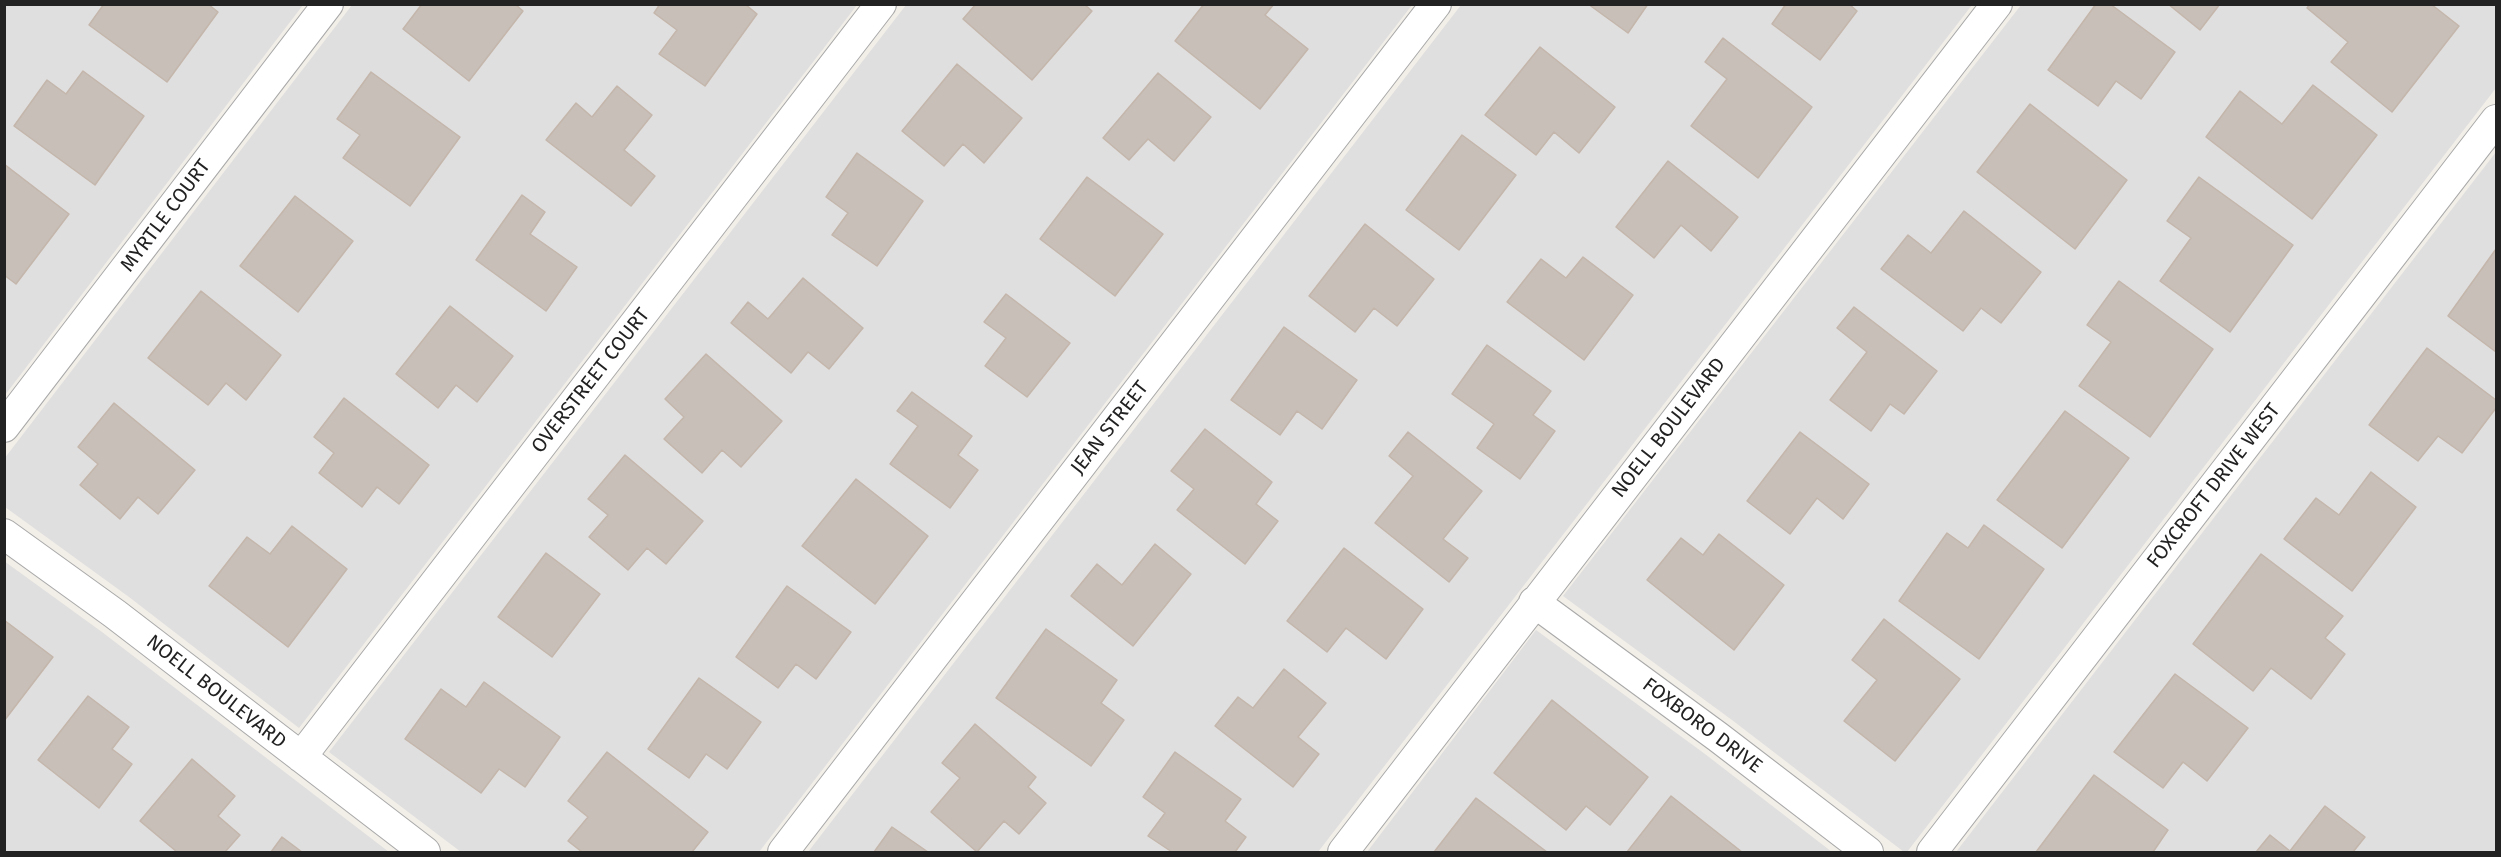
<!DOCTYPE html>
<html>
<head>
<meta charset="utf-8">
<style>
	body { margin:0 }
	#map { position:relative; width:2501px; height:857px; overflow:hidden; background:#f2efe9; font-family:"Fira Sans",sans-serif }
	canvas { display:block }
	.frame { position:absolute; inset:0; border:6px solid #222; pointer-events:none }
</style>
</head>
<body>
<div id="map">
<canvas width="2501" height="857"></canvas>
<div class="frame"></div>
</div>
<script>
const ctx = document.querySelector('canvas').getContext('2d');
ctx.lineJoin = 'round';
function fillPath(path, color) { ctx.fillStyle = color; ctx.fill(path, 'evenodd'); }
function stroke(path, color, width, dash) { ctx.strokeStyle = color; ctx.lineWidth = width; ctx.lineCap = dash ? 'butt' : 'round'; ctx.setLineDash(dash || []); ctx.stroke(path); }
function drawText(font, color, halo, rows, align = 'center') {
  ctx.font = font + ' "Fira Sans",sans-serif'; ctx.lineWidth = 4.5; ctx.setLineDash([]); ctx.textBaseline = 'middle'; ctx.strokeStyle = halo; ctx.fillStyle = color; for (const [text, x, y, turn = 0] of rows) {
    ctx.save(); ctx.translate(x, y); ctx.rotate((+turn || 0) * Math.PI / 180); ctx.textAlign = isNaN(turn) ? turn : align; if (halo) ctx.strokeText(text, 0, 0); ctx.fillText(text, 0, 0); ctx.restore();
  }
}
fillPath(new Path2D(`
	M5,5H303L5,395Z
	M352,5H857L299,728L129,597L5,507L4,459Z
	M906,5H1412L759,852H461L329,752Z
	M1461,5H1972L1318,852H808Z
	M2021,5H2496V88L1907,852H1904L1732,720L1563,596Z
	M2496,152V852H1956Z
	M4,561L102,632L389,852H5Z
	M1536,630L1705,754L1832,852H1367Z`), '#e0dfdf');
const building = new Path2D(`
	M104,4H208L218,12L167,82L89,25Z
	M422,4H515L523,11L469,81L403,29Z
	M660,4H745L757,14L705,86L659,54L677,30L654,13Z
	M976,4H1084L1092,11L1032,80L963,19Z
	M1204,4H1274L1265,15L1308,49L1260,109L1175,41Z
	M1588,4H1648L1628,33Z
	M1786,4H1849L1857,11L1820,60L1772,24Z
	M2096,4H2110L2175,52L2141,99L2116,81L2098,106L2048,70Z
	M2168,4H2220L2200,30Z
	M2310,4H2431L2459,26L2392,112L2331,62L2348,42L2307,8Z
	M1723,38L1812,107L1758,178L1691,126L1727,79L1705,62Z
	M1540,47L1615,107L1579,153L1554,132L1536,155L1485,115Z
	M957,64L1022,118L984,163L963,144L944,166L902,131Z
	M83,71L144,116L95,185L14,126L47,80L66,94Z
	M371,72L460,137L410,206L343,158L360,135L337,119Z
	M1158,73L1211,117L1174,161L1148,139L1129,160L1103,138Z
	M2313,85L2377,135L2312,219L2206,137L2240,91L2282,124Z
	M617,86L652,115L624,150L655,176L631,206L546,140L576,103L592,117Z
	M2030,104L2127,180L2075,249L1977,172Z
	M1462,135L1516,175L1459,250L1406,210Z
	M857,153L923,201L877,266L832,235L848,213L826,197Z
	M1668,161L1738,217L1711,251L1681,225L1654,258L1616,227Z
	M4,164L69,214L16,284L4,275Z
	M1087,177L1163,234L1115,296L1040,239Z
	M2199,177L2293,245L2230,332L2160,281L2191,238L2167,221Z
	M522,195L545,212L530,234L577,267L546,311L476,260Z
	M295,196L353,241L298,312L240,266Z
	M1964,211L2041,272L2001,323L1981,308L1963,331L1881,269L1908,235L1931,253Z
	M1365,224L1434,279L1397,326L1374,308L1355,332L1309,296Z
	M2496,249V352L2448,316Z
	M1583,257L1633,295L1584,360L1507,302L1541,259L1566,278Z
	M803,278L863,328L829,369L808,352L791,373L731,323L748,302L768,319Z
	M2119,281L2213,349L2150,437L2079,386L2111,342L2087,325Z
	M201,291L281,355L246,400L226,383L208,405L148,358Z
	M1006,294L1070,343L1027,397L985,366L1006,338L984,322Z
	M450,306L513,356L477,402L456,385L438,408L396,374Z
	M1854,307L1937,371L1904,414L1890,404L1871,431L1830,400L1867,352L1837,328Z
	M1284,327L1357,380L1322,429L1297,411L1280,435L1231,400Z
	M1487,345L1551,391L1533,415L1555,431L1520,479L1477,448L1494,424L1452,394Z
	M2427,348L2496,400V408L2462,453L2438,436L2418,461L2369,425Z
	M706,354L782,421L741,467L722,450L702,473L664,439L684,417L665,399Z
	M912,392L972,436L958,455L978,470L950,508L890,464L918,426L897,411Z
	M344,398L429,465L399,504L377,487L362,507L319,473L334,453L314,437Z
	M114,403L195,470L158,514L138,497L120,519L80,485L98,464L78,447Z
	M2065,411L2129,458L2062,548L1997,500Z
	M1205,429L1272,482L1256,504L1278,521L1245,564L1177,510L1194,489L1171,471Z
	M1408,432L1482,491L1443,539L1468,558L1449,582L1375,523L1413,476L1389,456Z
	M1800,432L1869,484L1843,519L1817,498L1790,534L1747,501Z
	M625,455L703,521L666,564L647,548L628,570L589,537L608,515L588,499Z
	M2371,472L2416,507L2352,591L2284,539L2316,498L2339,515Z
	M856,479L928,536L875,604L802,546Z
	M1984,525L2044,569L1979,659L1899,601L1947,533L1968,548Z
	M292,526L347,569L288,647L209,586L247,537L270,554Z
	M1719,534L1784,585L1734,650L1647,580L1681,538L1703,555Z
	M1155,544L1191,574L1133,646L1071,596L1097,564L1122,585Z
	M1344,548L1423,609L1386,659L1346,628L1327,652L1287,621Z
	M546,553L600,594L552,657L498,617Z
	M2261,554L2343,616L2325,638L2345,654L2311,699L2271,668L2253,691L2193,644Z
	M787,586L851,632L816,679L796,664L778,688L736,657Z
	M1884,619L1960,679L1895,761L1844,721L1877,680L1852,660Z
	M4,620L53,657L4,721Z
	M1046,629L1117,680L1101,703L1124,720L1091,766L996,698Z
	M1284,669L1326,703L1298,737L1319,754L1293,787L1215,726L1238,697L1253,708Z
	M2175,674L2248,728L2207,781L2183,762L2163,788L2114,752Z
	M699,678L761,722L727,769L706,754L689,778L648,749Z
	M484,682L560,737L525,787L499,769L481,793L405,739L441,689L466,707Z
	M88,696L129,727L112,749L132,764L99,808L38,760Z
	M1552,700L1648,777L1610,825L1586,806L1566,830L1494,773Z
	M975,724L1036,777L1028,787L1046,803L1019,834L1004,821L977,852L931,812L960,778L942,763Z
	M607,752L708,832L692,852H582L568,841L588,817L568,801Z
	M1175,752L1241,799L1225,821L1246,837L1235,852H1172L1148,836L1165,813L1143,797Z
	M192,759L235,796L218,816L240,835L225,852H177L140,821Z
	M2094,775L2168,830L2153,852H2036Z
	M1671,796L1742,852H1627Z
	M1476,798L1547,852H1434Z
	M2325,806L2365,837L2353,852H2256L2270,835L2290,851Z
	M892,827L928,852H874Z
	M282,837L302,852H271Z`);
fillPath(building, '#c7bfb8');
stroke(building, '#c4b6ab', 1.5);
const street = new Path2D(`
	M4,427L328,4
	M4,534L115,614L425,852
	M1534,602L1718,737L1868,852
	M301,757L881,4
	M783,852L1436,4
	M1343,852L1997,4
	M1932,852L2496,120`);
stroke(street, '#a9a9a9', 32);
stroke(street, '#fff', 30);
drawText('20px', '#222', '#fff', [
	["MYRTLE COURT",166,216,-53],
	["OVERSTREET COURT",591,381,-52],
	["JEAN STREET",1110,428,-52],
	["NOELL BOULEVARD",1669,428,-52],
	["FOXCROFT DRIVE WEST",2214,486,-52],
	["NOELL BOULEVARD",216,692,38],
	["FOXBORO DRIVE",1702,726,37]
]);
</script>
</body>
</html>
